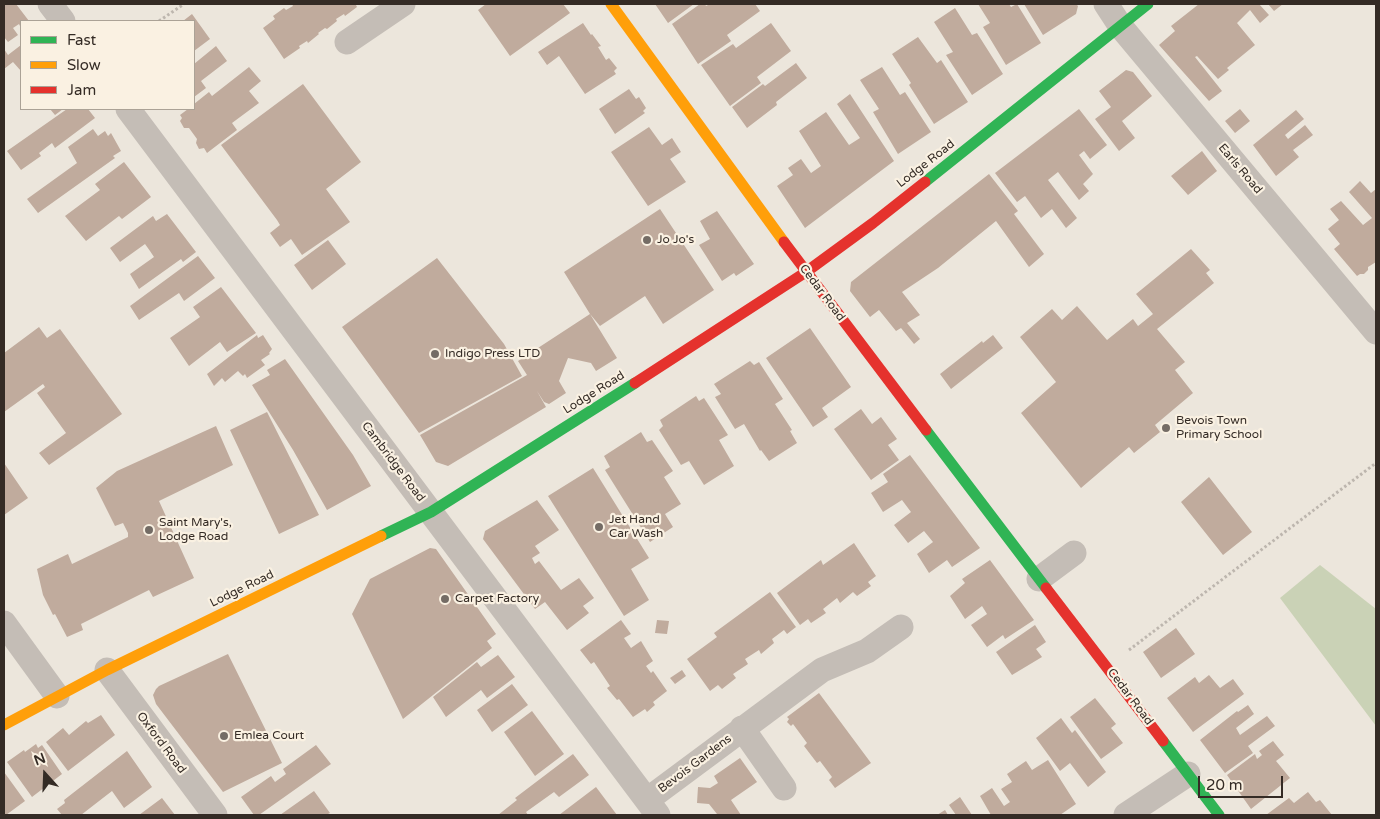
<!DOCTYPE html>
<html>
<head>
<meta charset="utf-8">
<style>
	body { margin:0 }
	#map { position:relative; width:1380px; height:819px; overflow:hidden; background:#ece6dc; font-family:"Varela Round",sans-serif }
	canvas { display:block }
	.frame { position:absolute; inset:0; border:5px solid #342b25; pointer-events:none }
	.legend { position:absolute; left:20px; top:20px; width:175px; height:90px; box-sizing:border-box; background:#faf1e2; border:1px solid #aba296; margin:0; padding:6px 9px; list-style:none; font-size:15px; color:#342b25 }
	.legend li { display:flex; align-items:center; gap:10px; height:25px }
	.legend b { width:25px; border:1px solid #aba296 }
	.north { position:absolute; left:20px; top:749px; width:50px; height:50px; -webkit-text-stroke:4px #faf1e2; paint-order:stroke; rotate:340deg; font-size:14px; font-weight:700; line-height:20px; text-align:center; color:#342b25 }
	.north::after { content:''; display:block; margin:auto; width:18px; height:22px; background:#342b25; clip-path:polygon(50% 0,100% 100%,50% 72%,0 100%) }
	.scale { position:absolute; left:1198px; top:776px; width:85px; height:22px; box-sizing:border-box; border:2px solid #342b25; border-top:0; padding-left:6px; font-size:15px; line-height:18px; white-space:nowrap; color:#342b25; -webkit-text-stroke:4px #faf1e2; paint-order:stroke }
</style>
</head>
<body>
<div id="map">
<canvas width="1380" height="819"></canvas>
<div class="frame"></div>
<ul class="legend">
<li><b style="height:6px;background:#30b455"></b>Fast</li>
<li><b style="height:6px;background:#ff9f0a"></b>Slow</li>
<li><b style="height:6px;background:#e5322d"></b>Jam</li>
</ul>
<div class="north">N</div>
<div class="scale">20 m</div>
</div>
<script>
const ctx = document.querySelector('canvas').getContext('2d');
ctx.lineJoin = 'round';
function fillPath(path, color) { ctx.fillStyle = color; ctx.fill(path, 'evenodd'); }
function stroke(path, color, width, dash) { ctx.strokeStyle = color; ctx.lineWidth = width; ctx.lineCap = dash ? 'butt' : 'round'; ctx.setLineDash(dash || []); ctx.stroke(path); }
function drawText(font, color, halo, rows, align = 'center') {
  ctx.font = font + ' "Varela Round",sans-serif'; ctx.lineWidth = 4.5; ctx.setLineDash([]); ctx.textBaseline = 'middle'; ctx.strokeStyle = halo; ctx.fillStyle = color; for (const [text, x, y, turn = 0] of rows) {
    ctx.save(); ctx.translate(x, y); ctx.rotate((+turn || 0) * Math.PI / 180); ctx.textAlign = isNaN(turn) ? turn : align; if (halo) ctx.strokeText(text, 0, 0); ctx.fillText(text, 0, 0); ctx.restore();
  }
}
fillPath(new Path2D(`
	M1320,565L1376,609V726L1280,598Z`), '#cad2b6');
fillPath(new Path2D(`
	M4,4H16L29,21H21V28L19,24L13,28L18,35L8,42L4,37Z
	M292,4H358L356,5L357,7L345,16L344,14L336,19L337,21L327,29L325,28L318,33L319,34L308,43L307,41L299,46L300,48L284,59L263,28L275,19L273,16L284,8L286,10L293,6Z
	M486,4H563L570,13L510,56L478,10Z
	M655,4H694L668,23Z
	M700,4H705L706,6L710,4H755L760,11L727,35L731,41L698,64L672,24Z
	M978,4H1009L1011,7L1017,4L1041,43L1006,65L983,27L990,23Z
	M1024,4H1076L1078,6L1076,14L1043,35Z
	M1199,4H1259L1269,15L1260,23L1250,10L1237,23L1255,45L1227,68L1229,70L1218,79L1197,56L1195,57L1222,91L1209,101L1159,45L1175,31L1171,26Z
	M1268,4H1283L1274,11Z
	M955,8L972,35L977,33L1003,74L972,95L946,55L953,52L934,22Z
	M192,14L210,39L194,51V21H183Z
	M583,23L591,35L592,34L601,46L598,47L606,60L609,58L617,68L614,71L616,74L585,94L559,56L547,65L538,52Z
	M771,23L791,51L757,77L761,83L730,106L701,65L733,44L736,48Z
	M918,37L937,63L941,60L968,102L934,124L909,85L911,83L892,54Z
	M21,45V71L13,62L4,69V49L8,55Z
	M216,46L227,61L201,81L206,88L194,97V64Z
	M796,63L807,78L776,102L777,105L747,128L732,107L763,84L765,86Z
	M249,67L261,81L249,91L259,103L232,123L237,130L207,153L204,148L199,149L196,143L197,139L189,128H184L180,121L182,118L180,115L188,109H194V104L209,92L212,96Z
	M882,67L900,95L905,92L931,132L898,154L873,112L879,109L860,80Z
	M1126,70L1133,72L1152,96L1122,121L1135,138L1119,151L1095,119L1111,107L1099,91Z
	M303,84L361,162L326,189L350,222L302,255L291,239L280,247L270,233L280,225L277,220L221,145Z
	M629,89L636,99L639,97L646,108L643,111L645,113L615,134L599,109Z
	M850,94L894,161L805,228L777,186L793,175L788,168L801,159L811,173L821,166L799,131L826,112L849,145L860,138L837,104Z
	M50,109H63L55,115Z
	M67,109H88L95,118L55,148L52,143L39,153L41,156L21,170L7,151Z
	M1079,109L1107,145L1090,159L1084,151L1079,155L1093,174L1083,184L1089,191L1079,200L1058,172L1048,180L1077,218L1066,228L1052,209L1041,218L1025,196L1017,202L995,173Z
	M1240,109L1250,121L1235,133L1225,121Z
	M1296,110L1304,119L1285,135L1288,139L1305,125L1313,135L1293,150L1299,157L1276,176L1253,145Z
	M649,127L662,145L672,138L681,152L670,159L686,182L648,206L611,152Z
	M93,129L98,136L105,131L108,136L111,133L121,151L113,156L115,158L38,213L27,199L77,163L68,147Z
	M1202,151L1217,171L1188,195L1171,176Z
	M124,162L151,197L122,219L119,216L86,241L65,216L100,190L95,184Z
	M989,174L1018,211L1014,214L1044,254L1029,267L996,221L938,268L902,292L920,315L907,323L920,339L914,344L901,328L896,331L879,310L870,317L850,291L851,282Z
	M1360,181L1371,193L1376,189V262L1368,267V270L1364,274H1360L1357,276L1334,249L1340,244L1328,229L1339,220L1330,209L1341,201L1363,225L1372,218L1349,192Z
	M660,209L714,290L663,324L645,296L600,326L590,314L564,272Z
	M717,211L754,264L736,276L734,273L722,281L699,245L710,239L700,221Z
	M167,214L196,252L183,262L181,259L139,289L130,274L154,257L150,251L145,244L120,262L110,248L153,216L156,221Z
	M328,240L346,264L312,290L294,265Z
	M1191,249L1210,270L1206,273L1214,283L1157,329L1185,362L1175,370L1193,393L1155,425L1160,432L1134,453L1129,447L1081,488L1021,413L1056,382L1020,337L1052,309L1062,320L1077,306L1107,340L1133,319L1138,326L1153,314L1136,294Z
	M198,256L215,278L184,301L179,293L139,320L130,306Z
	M437,258L504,344L522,376L419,433L342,327Z
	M221,287L256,333L227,352L220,342L189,366L170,338L200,317L193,307Z
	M590,314L617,358L596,371L591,363L568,358L559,381L566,393L549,404L544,402L537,391L546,407L448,466L436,462L420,435L527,375L518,361Z
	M39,327L47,338L60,329L122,414L49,465L39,453L66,433L37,393L45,387L43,384L4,412V353Z
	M810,328L851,387L822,408L828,417L813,427L766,358Z
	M257,335L258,338L263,335L272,349L269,353L270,354L261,360L265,365L247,378L245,374L243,376L238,371L225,382L222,378L214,386L207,374Z
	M993,335L1003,348L951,389L940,374L982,341L983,343Z
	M285,359L353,455L371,486L327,510L293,450L252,385L270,375L267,370Z
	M750,361L754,365L759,362L783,399L775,404L792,430L790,431L797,443L769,461L761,450L760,451L744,424L735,429L715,397L721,394L714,384Z
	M696,396L699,401L704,398L728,435L719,440L734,466L704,485L689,461L681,465L659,430L663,426L660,420Z
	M861,409L872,424L881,417L897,439L888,445L899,460L871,480L834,429Z
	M267,412L319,515L279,534L230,430Z
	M216,426L233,465L159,501L194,578L153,597L149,590L81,624L83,630L67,637L55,614L53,615L43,595L37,569L68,554L72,564L128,537V533L123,523L115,526L96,488L117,471Z
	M641,432L647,442L652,440L673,471L664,477L681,504L665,514L673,527L650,542L605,470L610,467L604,456Z
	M910,455L980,548L952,567L947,560L929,573L917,554L933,542L924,531L908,543L894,525L911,512L902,500L883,512L871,493L888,482L883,474Z
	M4,463L28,498L4,515Z
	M593,468L649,558L631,569L649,600L624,616L548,496Z
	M1209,477L1252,532L1223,555L1181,502Z
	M537,500L559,530L535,546L540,553L532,558L535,564L539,561L561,590L579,578L594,598L583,606L589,613L567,630L545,602L535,609L483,539L485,531Z
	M854,543L876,576L868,582L871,586L857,596L853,592L840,603L837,598L823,609L826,613L811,623L808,619L800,625L777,593L821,560L823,565Z
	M430,548L436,549L496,634L487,641L492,648L403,719L352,614L370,579Z
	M990,560L1034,620L1005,639L1003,635L987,647L971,625L987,614L982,606L965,619L950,596L965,583L962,579Z
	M770,592L796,627L787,634L784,630L772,639L774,643L761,654L759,650L745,659L748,664L733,674L736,678L722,689L718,685L710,691L687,659L717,637L714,633Z
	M621,620L631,634L624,638L631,648L641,641L653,661L646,666L651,673L653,671L667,691L653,702L655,705L647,712L645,709L633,717L619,699L617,700L607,688L610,686L594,662L591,664L580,650Z
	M657,620L669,621L667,634L655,633Z
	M1035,625L1046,642L1036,649L1042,657L1012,675L996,652Z
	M1176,628L1195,654L1161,678L1143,652Z
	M228,654L282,763L223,792L156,704L153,695L156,689L159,686Z
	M498,655L515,677L487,698L481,690L446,717L433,697L477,662L481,667Z
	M682,670L686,676L675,684L670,678Z
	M1209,675L1220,688L1233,679L1244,694L1193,732L1167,698L1195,677L1199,683Z
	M512,684L528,705L492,732L477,710Z
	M819,693L871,763L835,788L829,780L832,777L820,761L817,763L804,746L807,743L793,724L791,726L787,722L789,719L787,717Z
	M1095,698L1116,724L1111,728L1123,743L1101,759L1070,717Z
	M1248,705L1254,714L1236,728L1240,735L1267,716L1275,726L1248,746L1253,753L1225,773L1200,740L1237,711L1238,712Z
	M532,711L564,754L535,776L504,732Z
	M101,715L115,735L68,771L46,742L63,728L69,735L86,721L88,723Z
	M1061,718L1072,733L1075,730L1106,772L1088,787L1070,763L1060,771L1036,738Z
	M1273,741L1284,755L1276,761L1290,778L1251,809L1227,775L1255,754L1257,759L1262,755L1259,751Z
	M36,744L38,748L42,745L62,774L32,797L7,762L24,750L25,752Z
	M316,745L331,764L259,815H254L241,797L271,776L275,782L286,774L283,769Z
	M127,751L152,787L124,808L112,791L81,815H62L57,809L65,803L64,800Z
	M573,754L589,775L559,797L554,792L526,812L528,815H498L517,800L515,798Z
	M740,758L757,782L731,800L741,815H716L717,814L709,804L697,803L698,787L710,788L718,783L714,776Z
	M1048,760L1076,804L1060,815H991L980,796L992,788L1004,806L1010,802L1001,789L1012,782L1007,774L1026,761L1032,770Z
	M4,772L25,801L6,815H4Z
	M596,787L617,815H559Z
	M314,791L330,813L326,815H280Z
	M1308,792L1316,802L1320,800L1332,815H1266L1289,798L1294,803Z
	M960,797L972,815H956L949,805Z
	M162,798L175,815H139Z
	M945,810L948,815H937Z`), '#c0ab9d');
stroke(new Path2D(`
	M159,21L184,4
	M1129,650L1376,463`), '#bdb6ae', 3, [2.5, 2.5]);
stroke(new Path2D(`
	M50,4L63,21
	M1106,4L1121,27L1376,332
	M347,42L403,4
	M128,109L658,815
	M1039,579L1074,553
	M4,623L57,696
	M107,670L215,815
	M742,728L784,788
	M647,800L822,670L867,651L901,627
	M1126,815L1188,774`), '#c4bdb6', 25);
stroke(new Path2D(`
	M925,182L1148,4
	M926,430L1046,588
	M381,536L431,512L635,383
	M1163,741L1219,815`), '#30b455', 11);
stroke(new Path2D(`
	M611,4L784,242
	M4,725L107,670L381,536`), '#ff9f0a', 11);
stroke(new Path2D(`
	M784,242L926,430
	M635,383L806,272L873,223L925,182
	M1046,588L1163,741`), '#e5322d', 11);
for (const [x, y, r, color] of [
	[647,240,5,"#746c65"],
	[435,354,5,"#746c65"],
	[1166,428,5,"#746c65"],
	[599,527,5,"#746c65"],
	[149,530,5,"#746c65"],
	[445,599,5,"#746c65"],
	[224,736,5,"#746c65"]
]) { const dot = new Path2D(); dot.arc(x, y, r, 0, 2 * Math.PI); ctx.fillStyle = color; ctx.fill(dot); stroke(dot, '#faf1e2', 2); }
drawText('12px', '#342b25', '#faf1e2', [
	["Lodge Road",926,164,-38],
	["Earls Road",1240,169,50],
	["Cedar Road",822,293,53],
	["Lodge Road",594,393,-32],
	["Cambridge Road",393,462,53],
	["Lodge Road",242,589,-26],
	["Cedar Road",1130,697,53],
	["Oxford Road",161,743,53],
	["Bevois Gardens",695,764,-37]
]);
drawText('12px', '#342b25', '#faf1e2', [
	["Jo Jo's",657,240],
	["Indigo Press LTD",445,354],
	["Bevois Town",1176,421],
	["Primary School",1176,435],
	["Jet Hand",609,520],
	["Car Wash",609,534],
	["Saint Mary's,",159,523],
	["Lodge Road",159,537],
	["Carpet Factory",455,599],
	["Emlea Court",234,736]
], 'left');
</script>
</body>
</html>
